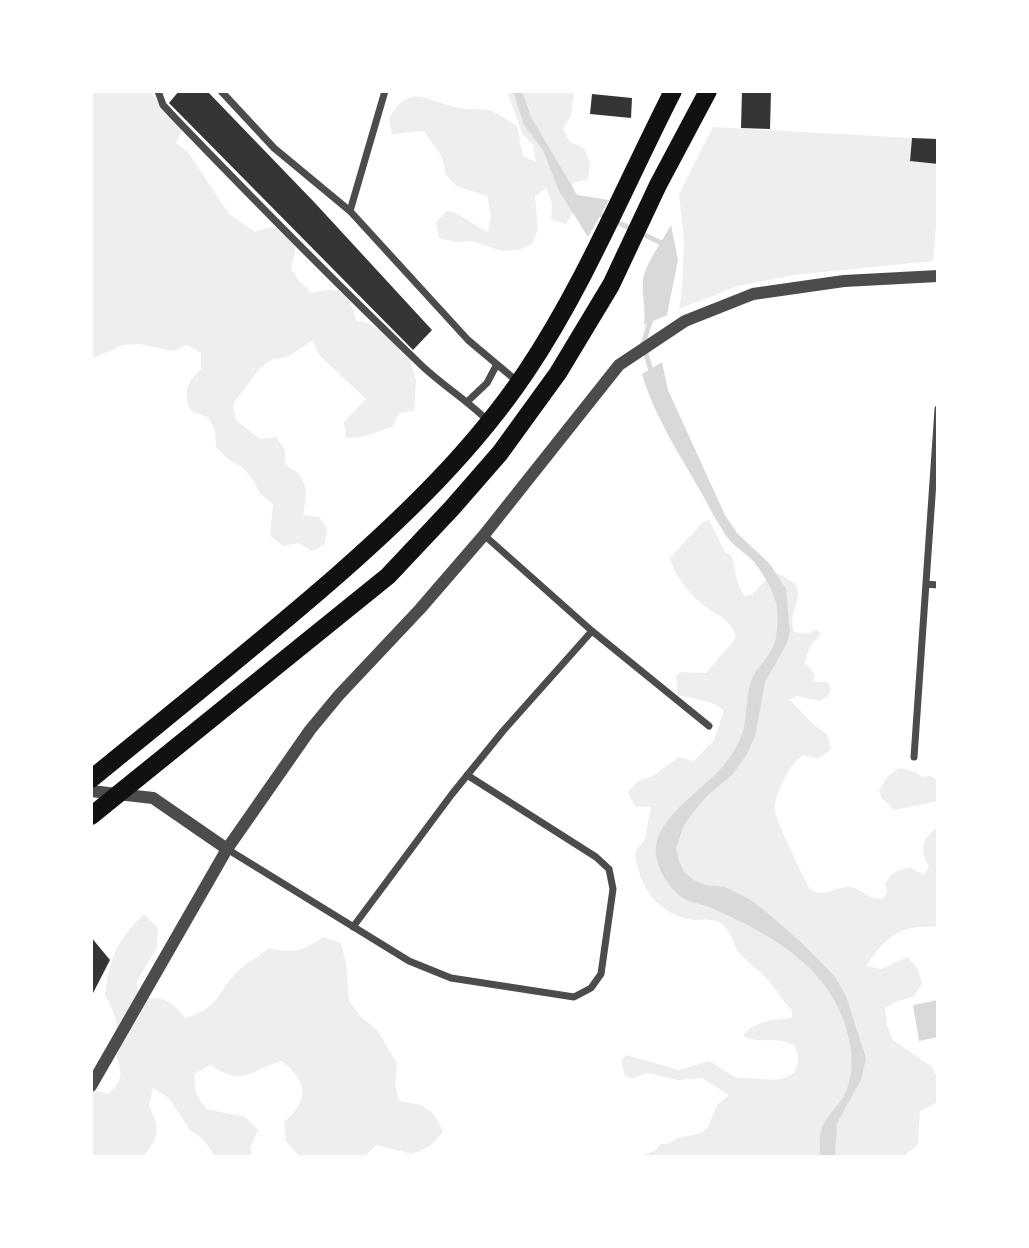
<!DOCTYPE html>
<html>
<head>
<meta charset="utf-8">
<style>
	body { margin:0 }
	#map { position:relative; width:1029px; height:1248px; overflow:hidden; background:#fff; font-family:Helvetica,sans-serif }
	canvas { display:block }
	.frame { position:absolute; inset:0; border:93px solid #fff; pointer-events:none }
</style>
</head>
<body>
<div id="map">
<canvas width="1029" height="1248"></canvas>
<div class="frame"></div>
</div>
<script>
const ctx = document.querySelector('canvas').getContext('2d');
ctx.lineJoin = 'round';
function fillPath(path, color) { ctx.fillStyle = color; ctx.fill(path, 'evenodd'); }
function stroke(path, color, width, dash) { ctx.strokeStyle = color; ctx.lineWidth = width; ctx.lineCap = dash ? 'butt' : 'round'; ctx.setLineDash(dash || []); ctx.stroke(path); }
fillPath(new Path2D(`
	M91,91H149L182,130L176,143L188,152L229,214L255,232C274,225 281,225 295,240V253L291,268L299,281L312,293C339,286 350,292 356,320C385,326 384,340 408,352L416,380L414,411L399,413L392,427L362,437L346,438L344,422L366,399L319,355L313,340L287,357L273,359L260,368L233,404L236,420L260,439L276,437L285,450V465C309,477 308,490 303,515L319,517L327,529L325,544L312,551L299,543L283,546L270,536L273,504L260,494L253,480L242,467L228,459L216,447L215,430L208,417L191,411C183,393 186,382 201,369V353L187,345L172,351L140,344L123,345L91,359Z
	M507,91H574L571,115L563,129L570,142L584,148L590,164L588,179L573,183L567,197L574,211L566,224L551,219L552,203L546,188L535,197L538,229L532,244L518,250L502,251L472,241L456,242L439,238L436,222L447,211C463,214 472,225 488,232L491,216L487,196L456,186L446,175L442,157L424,131L392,134L389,118C411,80 429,103 460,108C469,110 479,108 488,110C498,112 508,121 517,126L523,156L536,162L533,145L522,133Z
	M713,127L912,138L910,161L938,164V204L933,261L793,275L738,286L679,309L682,289L684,241L679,194Z
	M709,520L725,552L732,556L737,581L744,596L752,595L773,572C820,589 785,604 794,632L809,634L816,629L821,634L810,646L805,662L815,675L813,682H828L831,690L827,697L820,701L797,696L790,700L814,725L827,734L831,749L818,759L803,755C789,765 773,795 775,812C776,819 807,887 811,890C823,898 836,887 848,887C861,887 865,899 883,899L887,892L885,884C890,873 899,869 911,868L924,875L929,866C919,851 922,836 938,828V927C898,925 888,935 866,966L881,969L908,957L918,969L922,984L913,997L898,1001L885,1008L887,1025L893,1040L932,1067L938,1078V1102L920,1111L918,1145L902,1157H636L655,1151L660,1144H667L678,1138L702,1133L708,1127L717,1105L729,1095L702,1078L678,1080L647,1073L632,1079L625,1076L621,1061L626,1055L679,1070L709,1061C718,1065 725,1072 733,1076C742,1080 752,1077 762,1079C786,1082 806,1075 795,1046C778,1035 760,1045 743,1036C753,1021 775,1019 792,1018V1010C783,1002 780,994 772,985C763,973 751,965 741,955C732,945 733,931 720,923C710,917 699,921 688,919C654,911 639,885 635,852L645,839L651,807L635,806L628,792L638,781L653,776L678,757L694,761L714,740L724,710L710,702L678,695L676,677L680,672L706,673L736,638C732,621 719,616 706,607C693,598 672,573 670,558L702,523Z
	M899,768L916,772L922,777L930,776L938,780V801L894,810L882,798L879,791L887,777Z
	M144,914L158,928L157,948L137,981L139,999C163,997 169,998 185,1018C219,1009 216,993 237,972C245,963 259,957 269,948C293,954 303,951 323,937L341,943L346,963L349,1001L361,1017L377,1030L397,1063L395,1083L399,1101C425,1105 433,1107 443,1132L430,1146L412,1154L376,1145L364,1157H300L286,1141L284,1122C310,1100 308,1082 282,1061C248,1070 245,1088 211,1065L194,1074L196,1094L206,1109L245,1117L258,1130L250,1148L252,1157H209L214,1155L204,1140L189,1129L169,1098L153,1088L149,1106C161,1129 159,1137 143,1157H91V1089L108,1094C128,1075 119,1071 115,1049C114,1043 116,1038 117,1032C117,1017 112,1008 105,996C109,957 117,941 144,914Z`), '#eee');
fillPath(new Path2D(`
	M513,91H522L531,117L577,195L609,200L588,237L559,191L543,150L524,125Z
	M671,225L678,260L667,315L644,325C646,310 642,297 643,281C643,268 664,238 671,225Z
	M662,362L668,390L725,515L737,533L770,564L786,589L790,631L787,643L765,682L755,736L747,754L733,774L707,796L692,814L684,825L676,848L679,861L684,872L695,881L705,885L725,887L749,899L770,915L804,945L835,977L846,996L866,1058L861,1080L837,1123L835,1157H820C820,1149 819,1139 821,1131C825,1116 837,1108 844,1096C852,1080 853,1061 850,1044C837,971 776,937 714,909C706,905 697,904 689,901C673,894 661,876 657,860C647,822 703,791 724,765C732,756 741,740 744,728C747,713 746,696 751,681C757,666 771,657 775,641C778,628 779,612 775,599C771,587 762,572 754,562C746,553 734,547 727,537C716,521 708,504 698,487C677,450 654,415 642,374Z
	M938,1000V1037L919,1041L913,1005Z`), '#d9d9d9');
stroke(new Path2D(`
	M595,212L666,245
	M652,374L643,344L652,316`), '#d9d9d9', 5);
fillPath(new Path2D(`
	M179,91H207L315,203L432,330L413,350L169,103Z
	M742,91H771L770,129L741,128Z
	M592,94L632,98L631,118L590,114Z
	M912,138L938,139V164L910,161Z
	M91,937L110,960L91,997Z`), '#353535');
stroke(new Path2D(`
	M158,91L163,105L177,120C256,202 336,283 418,362C440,384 466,399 488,421
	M221,91L274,148L350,211L468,340L518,382
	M350,211L385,91
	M468,401L487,383L496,366
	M484,535L592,631L709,726
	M926,584L938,585
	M914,757L938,409
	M227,849L409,961L451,978L574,997L591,988L601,974L613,889L609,869L596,857L467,775
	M353,927L452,794L503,731L592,631`), '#4c4c4c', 7);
stroke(new Path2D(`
	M91,791L153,798L227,849
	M91,1086L227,849L310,730L339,695L420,609L484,535L619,365L685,321L753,294L844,281L938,276`), '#4c4c4c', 12);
stroke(new Path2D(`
	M91,779C174,711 259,644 340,573C408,513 475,448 526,372C585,284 625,185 673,91
	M91,816L388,576L452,508L500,453L558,373L611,285L658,185L708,91`), '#111', 18);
</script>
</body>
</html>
